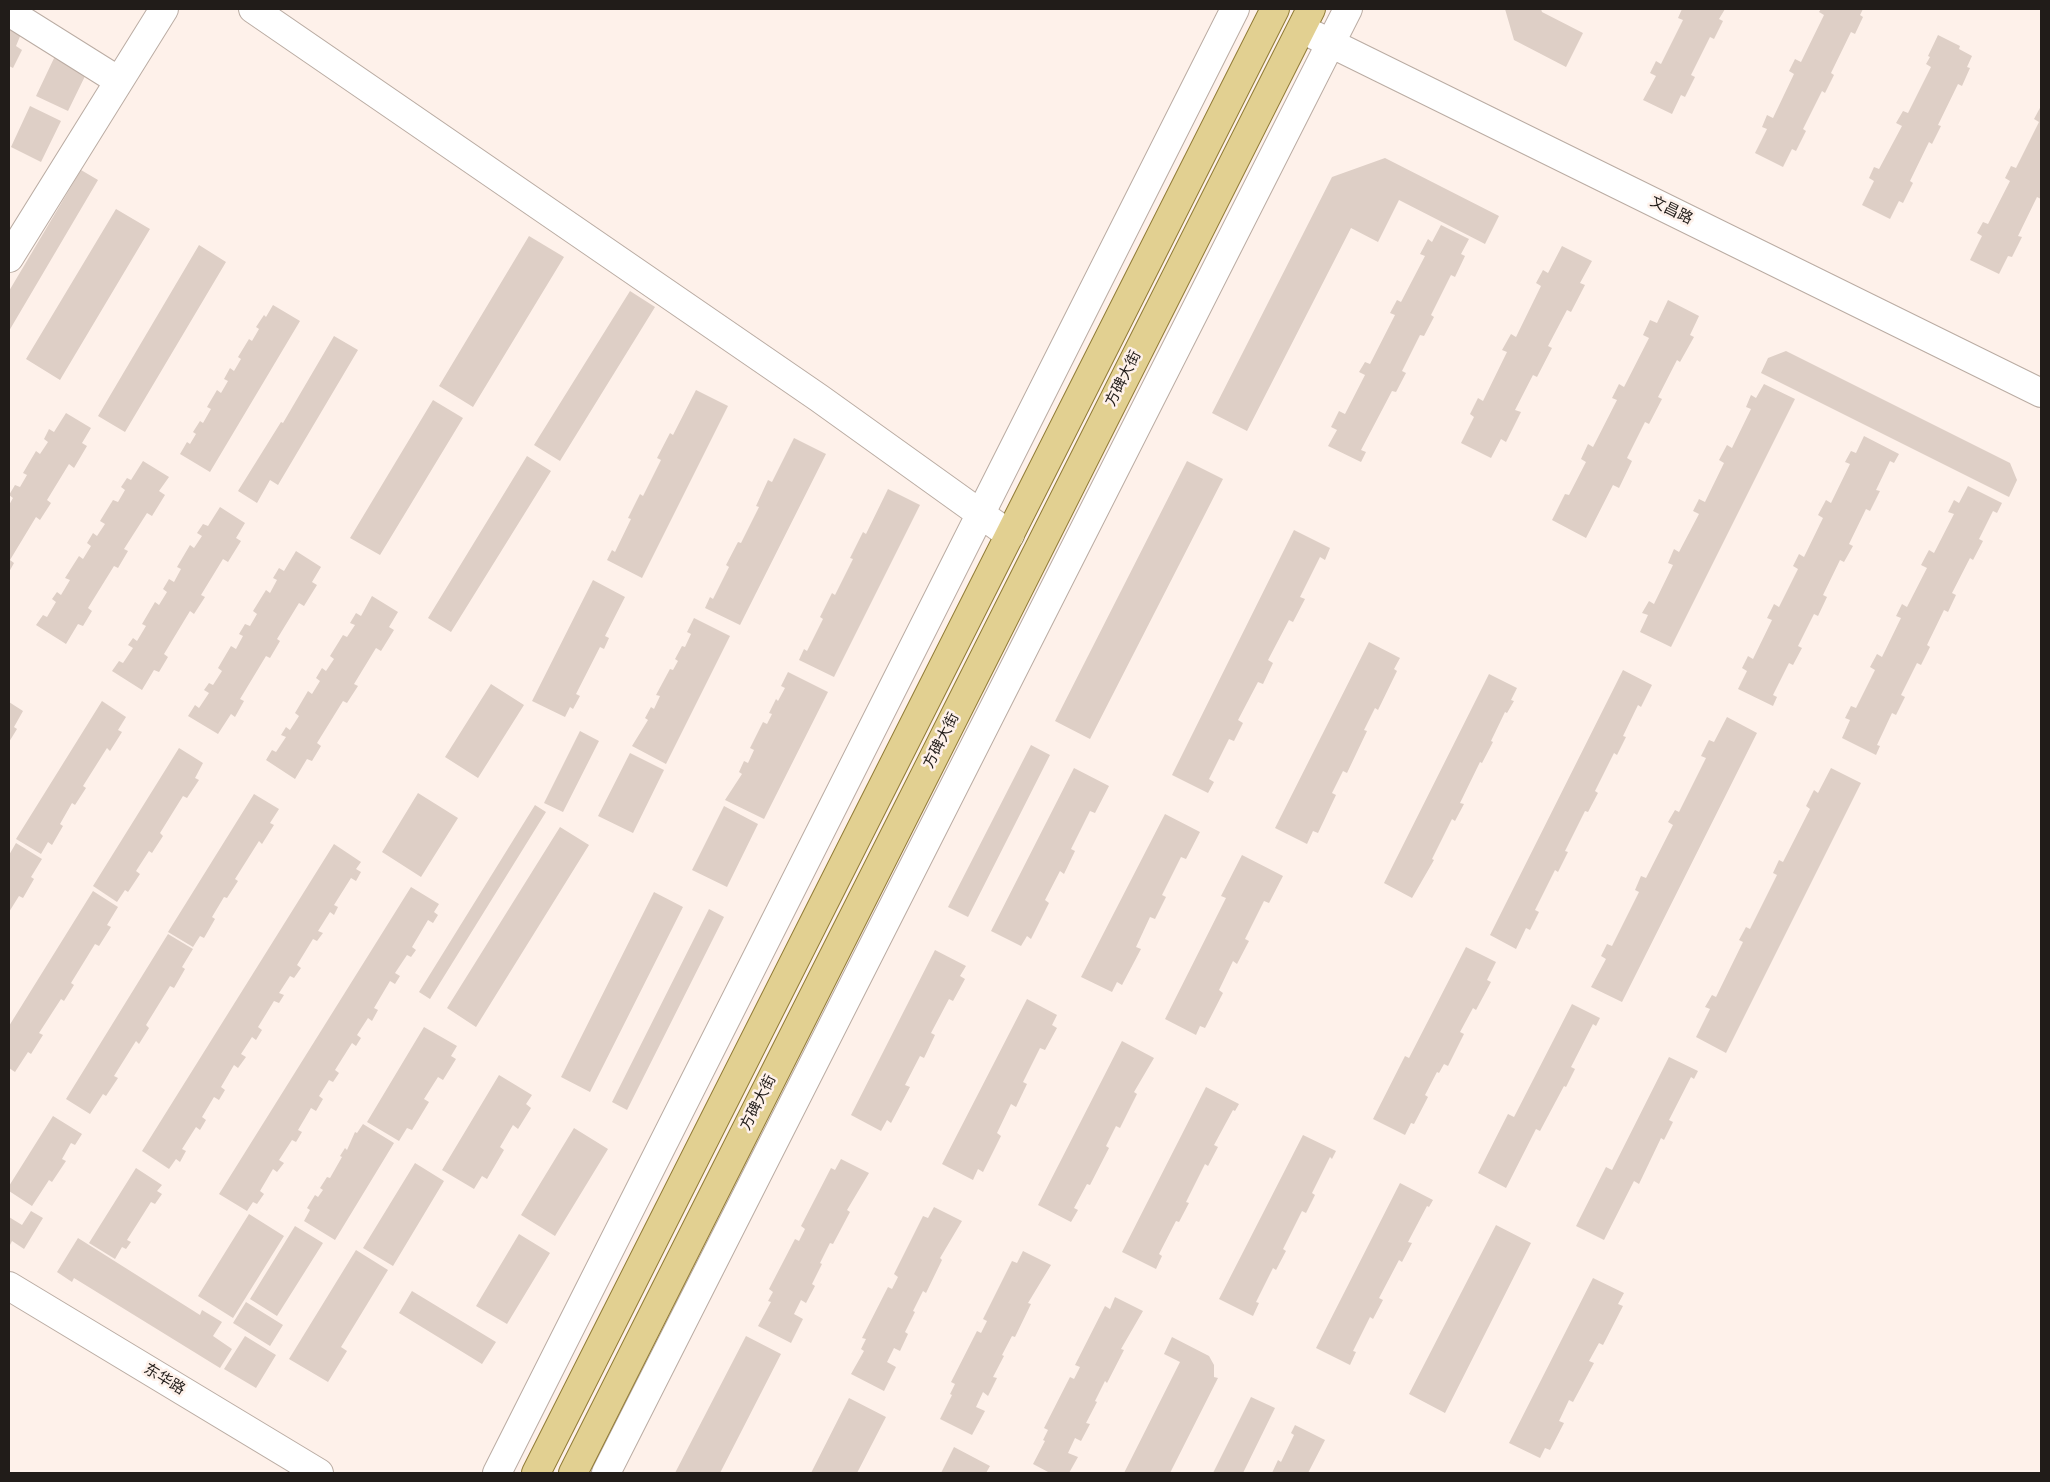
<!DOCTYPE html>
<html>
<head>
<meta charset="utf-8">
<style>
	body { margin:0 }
	#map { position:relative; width:2050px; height:1482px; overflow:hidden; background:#fef1ea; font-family:Jost,sans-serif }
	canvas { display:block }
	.frame { position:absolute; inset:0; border:10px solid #211c19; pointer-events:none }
</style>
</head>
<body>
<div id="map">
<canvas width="2050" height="1482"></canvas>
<div class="frame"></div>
</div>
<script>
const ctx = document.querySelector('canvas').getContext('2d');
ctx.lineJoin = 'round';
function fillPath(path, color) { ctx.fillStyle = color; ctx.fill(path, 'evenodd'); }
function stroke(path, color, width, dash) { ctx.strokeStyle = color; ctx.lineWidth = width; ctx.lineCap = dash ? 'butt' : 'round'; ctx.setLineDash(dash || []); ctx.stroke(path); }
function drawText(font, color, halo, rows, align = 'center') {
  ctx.font = font + ' Jost,"Noto Sans SC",sans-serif'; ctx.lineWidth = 5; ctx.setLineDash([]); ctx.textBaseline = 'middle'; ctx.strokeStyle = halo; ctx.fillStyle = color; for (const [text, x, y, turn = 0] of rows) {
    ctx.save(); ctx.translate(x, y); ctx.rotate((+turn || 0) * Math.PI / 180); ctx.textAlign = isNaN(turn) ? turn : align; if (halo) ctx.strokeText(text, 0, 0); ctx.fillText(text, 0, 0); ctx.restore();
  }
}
fillPath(new Path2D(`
	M1505,9H1541L1542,12L1583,33L1566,67L1514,40Z
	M1682,9H1725L1719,19L1723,21L1714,39L1710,37L1691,75L1695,77L1685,97L1681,95L1672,114L1643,100L1656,76L1650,73L1656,61L1661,64L1683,20L1678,18Z
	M1821,9H1863L1860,15L1863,17L1855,34L1851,32L1831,73L1834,75L1825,93L1822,91L1803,129L1806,131L1796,151L1792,149L1783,167L1755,153L1767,129L1762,127L1767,115L1773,118L1794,74L1789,71L1795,59L1801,62L1824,15L1819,12Z
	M9,28L21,34L16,46L22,50L13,68L9,66Z
	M1938,35L1960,46L1959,49L1972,56L1967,67L1970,68L1962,86L1958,84L1938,125L1941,126L1932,144L1929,142L1910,181L1913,183L1903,203L1899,201L1890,219L1862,205L1874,181L1869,178L1874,167L1879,169L1902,126L1896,123L1903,111L1908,113L1931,67L1926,64L1930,57L1928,56Z
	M56,54L88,70L68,111L36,96Z
	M30,106L61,121L41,162L11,147Z
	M2041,106V199L2037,197L2018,236L2022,237L2012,257L2008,256L1999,274L1970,260L1982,236L1977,233L1983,222L1988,224L2010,181L2005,178L2011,166L2016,168L2039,122L2034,119Z
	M1385,158L1499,216L1485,244L1399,200L1378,242L1351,228L1247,431L1212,413L1332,177Z
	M81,170L98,180L9,331V291Z
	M116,209L150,229L60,380L26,359Z
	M1441,225L1469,239L1461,254L1465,256L1455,277L1451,275L1431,315L1434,317L1424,336L1420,335L1402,371L1406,373L1396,392L1392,391L1361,450L1366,452L1361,462L1328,446L1337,430L1331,427L1339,411L1345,414L1365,375L1359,372L1365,362L1370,364L1395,315L1390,313L1397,300L1401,302L1425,256L1420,254L1428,239L1432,242Z
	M529,236L564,257L473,407L439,386Z
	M199,245L226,262L125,432L98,416Z
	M1562,246L1592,261L1580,283L1585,285L1571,312L1567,310L1548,346L1552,348L1537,377L1533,375L1515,410L1521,412L1506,442L1501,439L1491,458L1461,443L1474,417L1470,414L1478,398L1483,401L1507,352L1502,350L1511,334L1516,337L1541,286L1536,283L1543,270L1548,273Z
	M630,291L655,307L560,461L534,445Z
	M1668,300L1699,316L1690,335L1694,337L1680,362L1677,360L1658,397L1662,399L1649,424L1645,422L1627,458L1632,461L1619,488L1613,485L1586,538L1552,520L1565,494L1569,495L1586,462L1581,459L1588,444L1593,447L1617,400L1612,398L1619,384L1624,387L1649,338L1643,335L1650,320L1657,323Z
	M273,305L300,321L210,472L180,454L187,442L190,444L196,434L193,432L200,421L203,423L211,409L207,407L217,390L221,393L228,381L224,379L230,368L234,371L241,359L238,357L249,339L252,341L259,329L256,327L264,315L266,317Z
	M334,336L358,350L278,485L270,480L257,503L238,491L281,422L283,423Z
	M1786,351L2010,463L2017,480L2009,497L1761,373L1768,358Z
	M1764,384L1795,399L1671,647L1640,632L1648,615L1642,613L1649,601L1654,604L1673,565L1668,563L1674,549L1679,552L1699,514L1693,511L1699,499L1705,502L1724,463L1719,460L1727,445L1732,448L1751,409L1746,407L1751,395L1756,398Z
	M696,390L728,406L642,578L607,560L612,550L615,552L631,519L628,518L640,494L643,496L661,460L657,458L670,433L673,435Z
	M433,400L463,418L380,555L350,538Z
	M66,413L91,428L82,443L87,446L74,468L69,464L47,500L51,503L40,520L36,517L10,560L14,563L9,572V505L13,498L9,495L15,485L20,487L27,475L23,473L36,451L40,454L48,442L44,439L49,429L54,432Z
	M1864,436L1899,454L1894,463L1890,461L1876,490L1880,491L1870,511L1866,509L1849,544L1853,546L1844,562L1840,560L1823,595L1827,597L1818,616L1814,614L1798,646L1802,648L1793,665L1789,663L1773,695L1777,697L1773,706L1738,689L1747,671L1742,668L1748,656L1753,659L1772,620L1767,618L1774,604L1779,607L1798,569L1793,566L1799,554L1804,557L1823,518L1818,515L1826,500L1831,503L1850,464L1845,462L1851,451L1856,453Z
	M794,438L826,454L740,625L705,608L710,597L713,599L729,567L726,565L738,542L741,543L759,507L756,506L768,480L772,482Z
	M527,456L551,471L451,632L428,618Z
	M143,461L169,477L159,491L165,495L152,516L147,513L124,549L128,551L118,568L114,566L88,608L92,611L83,626L78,624L66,644L36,625L43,615L47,617L56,602L52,599L57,592L61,595L70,580L65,578L79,556L83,559L91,546L87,543L93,533L97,536L105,524L100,521L113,500L118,502L125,490L121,487L127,478L131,480Z
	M1187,461L1223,479L1090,739L1055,721Z
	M1968,486L2002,503L1997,513L1993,511L1979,539L1983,541L1973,560L1970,558L1952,593L1956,595L1948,612L1944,610L1927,645L1930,647L1921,665L1917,663L1901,695L1905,697L1896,715L1892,713L1877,745L1880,746L1876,755L1842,738L1850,720L1845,718L1851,706L1856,708L1875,670L1870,667L1877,654L1882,657L1901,618L1896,616L1902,604L1907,607L1927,568L1921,565L1929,550L1934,553L1954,514L1948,512L1954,500L1959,503Z
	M888,489L920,505L834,677L799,660L804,649L807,651L823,619L820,617L832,593L835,595L853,559L850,558L863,532L866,534Z
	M220,507L245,523L236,538L241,541L228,562L223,559L201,595L205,597L194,614L190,611L164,654L168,657L159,672L154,670L142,690L112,671L119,661L123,663L133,648L128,645L133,638L137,641L146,626L142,624L155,602L159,605L167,592L163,589L169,579L174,582L181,569L177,567L190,545L194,548L202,536L197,533L203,524L208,526Z
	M1294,530L1330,548L1325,560L1320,557L1300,597L1305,599L1293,622L1289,620L1268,660L1273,663L1263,684L1258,682L1238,720L1243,723L1234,741L1229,739L1209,779L1214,782L1208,793L1172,775Z
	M296,551L321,567L312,582L317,585L304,606L299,603L277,639L280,641L270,658L266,656L240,699L244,701L235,717L231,714L218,734L188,716L195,705L199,708L209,693L204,690L209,683L213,685L222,671L218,668L231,646L236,649L243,636L239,634L245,624L250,626L257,614L253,611L266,590L270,593L277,580L273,578L279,568L284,571Z
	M593,580L625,597L605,636L609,638L604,649L600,647L576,694L580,696L573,709L570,707L565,717L532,701Z
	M372,596L398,612L389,627L394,630L381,651L376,648L354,684L358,686L347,703L343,701L317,743L321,746L312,761L307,759L295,779L266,760L272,750L276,752L286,737L281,735L286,727L290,730L299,716L295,713L308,691L312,694L320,681L316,678L322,668L326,671L334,659L330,656L343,635L347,637L355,625L350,623L356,613L361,616Z
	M694,618L730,636L666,764L632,746L648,720L645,718L651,707L654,709L660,696L656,695L670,669L673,670L678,661L675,659L682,646L685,647L691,634L687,632Z
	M1369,642L1400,658L1394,669L1397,671L1378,710L1375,708L1364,730L1367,731L1347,773L1343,771L1332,793L1336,795L1318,833L1313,831L1307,844L1275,828Z
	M1623,670L1652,685L1641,707L1638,705L1623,736L1626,737L1617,755L1614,753L1595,791L1598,793L1588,812L1585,811L1565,851L1568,852L1558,872L1555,870L1535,910L1539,912L1530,930L1526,928L1516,949L1490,935Z
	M788,672L828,692L764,819L725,800L742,774L739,772L744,761L748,763L754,750L750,748L763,722L767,724L772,714L769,713L776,699L778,701L785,688L781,686Z
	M1489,674L1517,688L1511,700L1514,701L1507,713L1505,712L1491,741L1493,742L1482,763L1480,762L1460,803L1464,804L1455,821L1452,819L1432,859L1434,860L1412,898L1384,883Z
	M491,684L524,705L478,778L445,757Z
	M102,701L126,717L118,730L122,732L110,751L107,748L83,786L86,788L75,805L72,803L60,824L63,826L52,845L48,842L41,854L16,839Z
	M9,702L23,711L14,727L17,729L9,742Z
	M1727,717L1757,733L1622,1002L1591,987L1606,959L1601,956L1607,944L1612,946L1639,892L1635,890L1641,876L1646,878L1673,825L1668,822L1675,810L1679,812L1706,758L1701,756L1709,740L1714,742Z
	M580,731L599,741L563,812L544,803Z
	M1031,745L1050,755L968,917L948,907Z
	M179,748L203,763L195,778L199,780L187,798L183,796L160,833L163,836L152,853L149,851L136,871L140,874L128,892L125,890L117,902L93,886Z
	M630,753L664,770L633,833L598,816Z
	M1074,768L1109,786L1095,813L1090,811L1071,849L1075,851L1064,874L1060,871L1045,900L1049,903L1031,939L1027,936L1021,946L991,931Z
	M1831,768L1861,783L1726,1053L1696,1037L1710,1009L1705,1007L1712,995L1716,997L1743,942L1739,940L1746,927L1750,929L1777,875L1773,873L1779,860L1783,862L1810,809L1806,806L1814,790L1818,793Z
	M418,793L458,818L421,877L382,852Z
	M254,794L279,809L270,823L274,825L262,844L259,841L235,879L238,881L227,898L224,897L212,917L215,919L204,938L200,936L193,947L168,932Z
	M535,805L546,812L430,999L419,992Z
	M724,806L758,824L727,887L692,870Z
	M1165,814L1200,832L1186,859L1181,857L1162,895L1166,897L1155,919L1150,917L1136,947L1141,949L1122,985L1117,982L1112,992L1081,977Z
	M560,827L589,845L476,1027L447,1008Z
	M16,843L42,859L31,877L34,879L23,898L19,896L9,912V855Z
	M334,844L361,862L356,869L361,872L356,881L351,878L334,905L338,907L334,915L330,912L318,931L323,933L317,941L313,939L297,965L301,968L294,978L290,976L279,993L284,995L279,1003L274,1001L258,1027L262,1030L256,1040L252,1037L241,1054L246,1057L238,1068L234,1065L221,1087L225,1090L219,1100L214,1097L202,1117L206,1120L200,1130L196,1127L182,1149L186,1151L180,1162L176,1159L169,1169L142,1151Z
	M1242,855L1283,876L1269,903L1264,901L1245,939L1249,941L1237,964L1233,961L1219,990L1223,993L1205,1028L1200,1026L1196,1035L1165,1019L1226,898L1221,896Z
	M411,887L439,904L434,912L438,915L433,923L428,920L412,947L416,950L411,957L407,955L395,973L400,976L395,984L390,981L374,1008L378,1010L372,1021L368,1018L357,1035L361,1038L356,1046L352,1043L335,1070L339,1073L333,1082L329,1080L319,1096L323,1099L316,1111L311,1108L298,1130L302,1132L296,1142L292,1140L279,1160L284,1163L277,1172L273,1169L260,1191L264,1194L257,1204L253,1202L247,1211L219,1194Z
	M93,891L118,907L107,925L111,927L99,946L95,944L71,983L74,985L64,1001L61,999L39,1033L43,1035L31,1054L28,1052L15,1072L9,1068V1026Z
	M654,892L683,907L590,1092L561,1077Z
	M709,909L724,917L627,1110L612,1102Z
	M168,934L193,949L182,967L185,969L174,988L170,986L146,1025L149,1028L139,1044L136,1041L114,1076L118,1078L106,1096L103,1094L90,1114L66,1099Z
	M1466,947L1496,962L1487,980L1491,982L1476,1010L1473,1008L1460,1032L1464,1034L1448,1066L1444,1064L1439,1073L1437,1072L1425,1095L1428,1097L1414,1124L1411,1123L1405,1135L1373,1119L1405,1056L1409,1058Z
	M935,950L966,966L960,976L965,979L953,1001L949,999L931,1033L935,1035L924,1058L920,1056L905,1085L910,1087L891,1123L887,1120L881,1131L851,1115Z
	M1027,999L1057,1015L1052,1025L1057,1028L1045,1050L1040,1048L1023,1082L1027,1084L1016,1107L1011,1104L997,1133L1001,1136L983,1172L978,1169L973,1180L942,1164Z
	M1572,1004L1600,1018L1596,1026L1593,1024L1571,1067L1575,1069L1566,1087L1564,1086L1540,1131L1536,1129L1506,1188L1478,1173L1508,1114L1514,1117Z
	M424,1027L457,1046L451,1056L456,1059L443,1080L438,1077L424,1099L429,1102L412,1130L407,1128L399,1141L367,1122Z
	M1122,1041L1154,1058L1134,1092L1137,1094L1120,1128L1116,1126L1106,1146L1109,1148L1090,1185L1087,1184L1074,1208L1078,1210L1071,1222L1038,1205Z
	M1669,1057L1698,1071L1694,1079L1691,1077L1669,1120L1673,1122L1664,1140L1661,1138L1639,1184L1634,1181L1604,1240L1576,1226L1606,1167L1612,1170Z
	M499,1075L532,1095L526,1104L531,1108L518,1129L513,1125L500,1147L504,1150L487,1179L482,1176L474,1189L442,1170Z
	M1206,1087L1239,1104L1235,1111L1233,1110L1214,1145L1218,1147L1208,1166L1205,1164L1186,1202L1189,1203L1179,1222L1176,1221L1159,1254L1162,1256L1156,1269L1122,1252Z
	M53,1116L82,1134L75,1145L71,1143L62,1159L66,1161L52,1182L49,1180L32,1206L9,1191V1186Z
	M363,1124L394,1143L335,1240L304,1221L310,1210L307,1208L315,1195L318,1197L323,1190L320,1188L327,1177L330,1178L342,1157L340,1156L345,1148L347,1150L355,1132L357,1133Z
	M574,1128L608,1149L555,1236L521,1215Z
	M1303,1135L1336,1151L1332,1159L1330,1157L1312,1193L1315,1195L1306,1213L1302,1211L1283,1249L1286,1251L1276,1270L1273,1268L1256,1302L1259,1303L1253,1316L1219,1299Z
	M841,1159L869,1173L847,1210L850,1212L833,1244L830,1243L820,1263L822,1264L812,1284L815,1286L806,1303L801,1300L794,1314L803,1319L791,1343L758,1326L771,1302L768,1301L773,1292L769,1289L795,1239L799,1241L805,1229L801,1226L831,1168L835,1170Z
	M415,1163L444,1181L393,1266L363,1248Z
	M136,1168L162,1185L157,1191L162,1194L155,1204L151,1202L127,1240L131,1242L126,1249L122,1247L115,1259L89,1243Z
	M1400,1183L1433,1200L1429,1207L1427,1206L1408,1242L1412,1243L1402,1262L1399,1260L1379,1298L1383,1300L1373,1319L1370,1317L1353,1351L1356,1352L1350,1365L1316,1348Z
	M934,1207L962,1221L940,1258L942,1260L926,1293L923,1291L913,1311L915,1312L905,1332L908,1334L900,1351L894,1348L887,1362L896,1367L884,1391L851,1374L864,1351L861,1349L866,1339L862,1338L888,1287L892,1289L898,1277L894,1274L923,1216L928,1218Z
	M31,1211L43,1218L24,1249L12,1241L9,1247V1217L22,1225Z
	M249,1214L284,1236L233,1318L198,1296Z
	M1496,1225L1531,1243L1445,1413L1409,1394Z
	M295,1226L323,1243L277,1316L250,1299Z
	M519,1234L550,1253L507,1324L476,1306Z
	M78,1238L200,1315L202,1310L222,1322L213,1336L232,1349L220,1368L74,1278L72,1282L57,1272Z
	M356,1250L388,1270L341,1347L347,1351L328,1382L289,1359Z
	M1023,1251L1051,1265L1028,1303L1031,1304L1015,1337L1012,1336L1002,1355L1004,1356L993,1377L997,1378L988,1396L983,1392L976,1407L985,1411L972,1435L940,1419L952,1395L950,1394L955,1384L951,1382L977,1331L981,1333L987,1321L983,1319L1012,1261L1017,1263Z
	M1593,1278L1624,1293L1618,1304L1623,1306L1603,1345L1599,1343L1589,1361L1594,1363L1573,1402L1569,1400L1559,1421L1564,1423L1550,1450L1545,1448L1540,1458L1509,1443Z
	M412,1291L496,1342L482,1364L399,1313Z
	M1115,1297L1143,1311L1121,1349L1124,1350L1107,1383L1105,1381L1095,1401L1097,1402L1086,1423L1090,1424L1081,1441L1075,1438L1068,1453L1078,1457L1069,1473H1050L1033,1464L1045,1441L1043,1440L1048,1430L1044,1428L1070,1377L1074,1379L1080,1367L1075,1365L1105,1306L1110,1309Z
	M246,1302L283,1325L270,1346L233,1323Z
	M245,1336L276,1355L256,1388L224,1369Z
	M746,1336L781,1354L720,1473H675Z
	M1172,1337L1209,1356L1214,1365V1377L1218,1378L1170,1473H1124L1180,1362L1164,1354Z
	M1251,1397L1275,1408L1243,1473H1213Z
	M849,1398L886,1417L857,1473H811Z
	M1295,1425L1325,1440L1308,1473H1272L1278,1460L1281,1462L1294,1435L1291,1433Z
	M954,1447L990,1466L986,1473H941Z`), '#decfc6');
const minor = new Path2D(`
	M253,9L819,398L1010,535
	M9,12L119,81
	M1314,35L2041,393
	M9,258L164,9
	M9,1286L319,1473
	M497,1473L1235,9
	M606,1473L1348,9`);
const major = new Path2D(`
	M536,1473L1275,9
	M573,1473L1311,9`);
stroke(minor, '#baaca3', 30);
stroke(major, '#917c37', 30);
stroke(minor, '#fff', 28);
stroke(major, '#e2d091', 28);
drawText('15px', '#211c19', '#fef1ea', [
	["文昌路",1671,211,26],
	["方碑大街",1124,379,-63],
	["方碑大街",942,741,-63],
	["方碑大街",759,1103,-63],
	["东华路",164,1380,31]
]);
</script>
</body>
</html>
